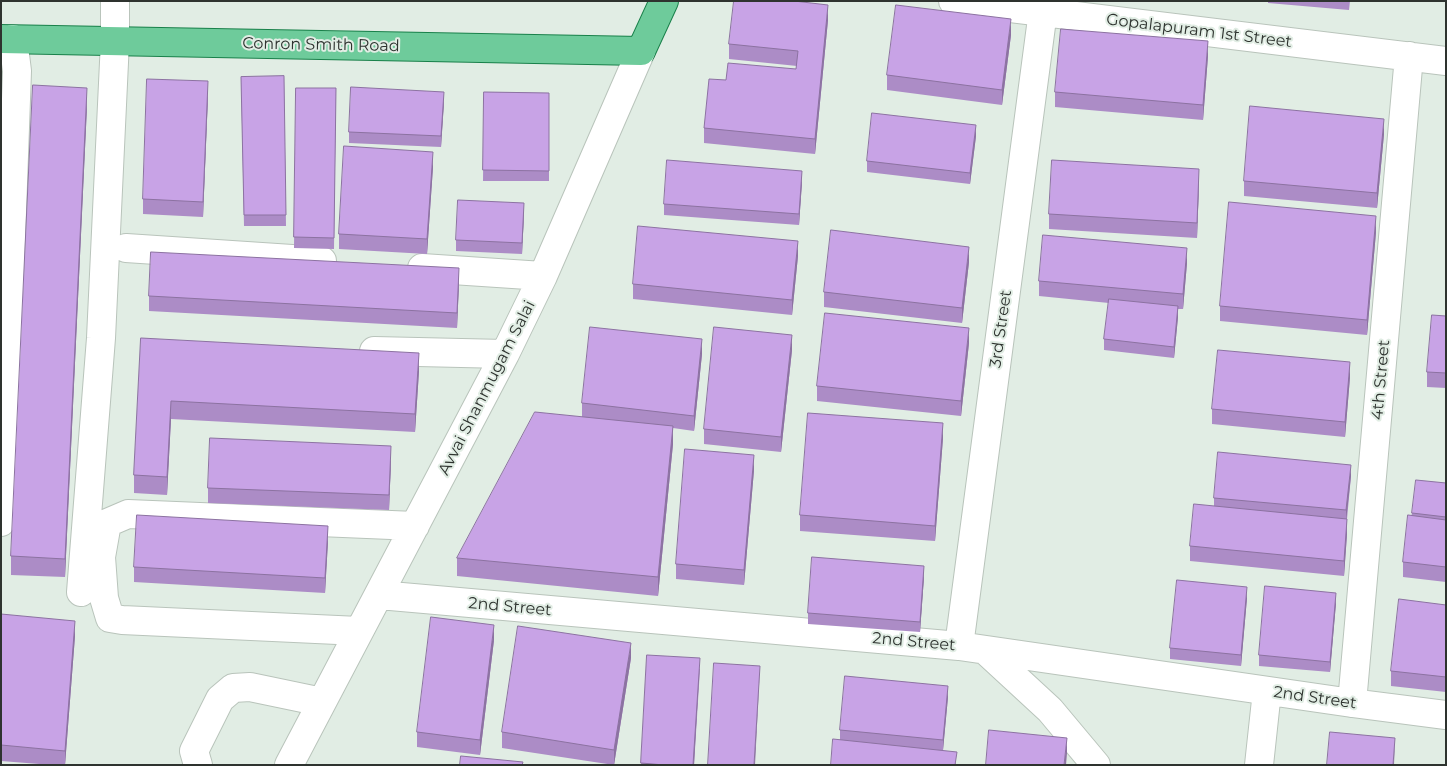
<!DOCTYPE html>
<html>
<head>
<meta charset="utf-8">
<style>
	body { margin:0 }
	#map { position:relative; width:1447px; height:766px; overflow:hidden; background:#e1ede4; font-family:Montserrat,sans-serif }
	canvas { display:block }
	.frame { position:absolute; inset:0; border:2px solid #2e332f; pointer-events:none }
</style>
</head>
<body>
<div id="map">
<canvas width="1447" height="766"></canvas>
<div class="frame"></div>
</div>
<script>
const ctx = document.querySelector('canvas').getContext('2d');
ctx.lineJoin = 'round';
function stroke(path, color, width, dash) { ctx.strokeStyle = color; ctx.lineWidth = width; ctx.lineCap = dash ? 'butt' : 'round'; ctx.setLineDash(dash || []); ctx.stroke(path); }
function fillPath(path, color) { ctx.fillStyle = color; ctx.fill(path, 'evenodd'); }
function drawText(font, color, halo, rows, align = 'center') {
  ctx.font = font + ' Montserrat,sans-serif'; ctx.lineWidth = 4; ctx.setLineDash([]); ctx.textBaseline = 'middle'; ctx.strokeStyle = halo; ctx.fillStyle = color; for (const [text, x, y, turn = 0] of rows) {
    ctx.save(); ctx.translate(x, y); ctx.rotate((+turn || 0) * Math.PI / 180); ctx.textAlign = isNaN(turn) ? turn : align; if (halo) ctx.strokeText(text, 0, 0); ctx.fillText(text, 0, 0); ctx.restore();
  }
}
const minor = new Path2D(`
	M953,1L1446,61
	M126,248L322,261
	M422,268L543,276
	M374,351L505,354
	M1,522L17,71L13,39
	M81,592L101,338L115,41V1
	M379,595L959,646L1352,703L1446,715
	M359,631L122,620L110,618L104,598L101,557L107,523L128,514L415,526
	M959,646L1043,11
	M985,650L1050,710L1096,765
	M1352,703L1409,56
	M198,765L194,751L220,699L233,688L250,687L322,702
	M289,765L505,354L543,276L641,51
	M1259,765L1267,691`);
const major = new Path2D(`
	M1,39L641,51L664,1`);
stroke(minor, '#b9c4bb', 30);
stroke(major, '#19804a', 30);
stroke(minor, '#fff', 28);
stroke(major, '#6ecb9b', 28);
fillPath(new Path2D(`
	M290,1H359L290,2Z
	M1268,1H1350L1349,10L1268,3Z
	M828,20L815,154L704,143V128L726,80L796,69L797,66L729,59V44Z
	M1011,35L1002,105L887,90V75Z
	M1208,56L1203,120L1055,107V92Z
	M284,76L286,226H244L241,77Z
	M296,88H336L334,249L294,248Z
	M484,92L549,93V181H483Z
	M208,96L203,217L143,214V199Z
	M444,102L441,147L349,143V132Z
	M87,106L65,577L11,575V556Z
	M1384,134L1377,208L1244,196V181Z
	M976,136L970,184L867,172V161Z
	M433,167L427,254L339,249V234Z
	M802,182L799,225L664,215V204Z
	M1199,184L1197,238L1049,229V214Z
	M524,214L522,254L456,251V240Z
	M1376,232L1367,335L1220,321V306Z
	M798,256L792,315L633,299V284Z
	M969,262L962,323L824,307V292Z
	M1187,263L1183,309H1178V317L1174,358L1104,350V339L1109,303L1039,296V281Z
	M459,283L457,328L149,311V296Z
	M1446,316V388L1427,387V372Z
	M141,338L419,371L415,432L171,419L167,495L134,493V475Z
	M969,343L961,416L817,401V386Z
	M792,350L781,452L704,444V429Z
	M702,354L694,431L673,428V444L658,596L457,576V558L582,417V403Z
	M1350,377L1345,437L1212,424V409Z
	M943,438L935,541L800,531V515Z
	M391,461L389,510L208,503V488Z
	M754,470L744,585L676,579V564Z
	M1351,476L1347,519V534L1344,576L1190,561V546L1214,506V498Z
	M1446,483V582L1403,577V562L1412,513Z
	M328,541L325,593L134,582V567Z
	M924,577L920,632L808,624V613Z
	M1247,598L1241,666L1170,659V648Z
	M1336,603L1330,672L1259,666V655Z
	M1446,605V692L1391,686V671Z
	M1,614L75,636L65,765H52L1,761Z
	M494,640L480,755L417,747V732Z
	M647,655L700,669L694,765H641Z
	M631,658L614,765L502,748V732Z
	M948,697L943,750L957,765L840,740V730Z`), '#ac8cc6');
fillPath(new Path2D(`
	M828,5V20L815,154V139Z
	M1011,19V35L1002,105V90Z
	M1208,41V56L1203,120V105Z
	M208,81V96L203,217V202Z
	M87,88V106L65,577V559Z
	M444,92V102L441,147V136Z
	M1384,119V134L1377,208V193Z
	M976,125V136L970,184V173Z
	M433,152V167L427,254V239Z
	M1199,169V184L1197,238V223Z
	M802,171V182L799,225V214Z
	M524,203V214L522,254V243Z
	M1376,216V232L1367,335V320Z
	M798,241V256L792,315V300Z
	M969,247V262L962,323V308Z
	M1187,248V263L1183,309V294Z
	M459,268V283L457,328V313Z
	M1178,306V317L1174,358V347Z
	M969,328V343L961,416V401Z
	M792,335V350L781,452V437Z
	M702,339V354L694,431V416Z
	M419,353V371L415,432V414Z
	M1350,362V377L1345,437V422Z
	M171,401V419L167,495V477Z
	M943,423V438L935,541V526Z
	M673,426V444L658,596V577Z
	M391,446V461L389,510V495Z
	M754,455V470L744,585V570Z
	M1351,465V476L1346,521V510Z
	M1347,519V534L1344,576V561Z
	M328,526V541L325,593V578Z
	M924,566V577L920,632V622Z
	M1247,587V598L1241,666V655Z
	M1336,593V603L1330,672V662Z
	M75,621V636L65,765V751Z
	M494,625V640L480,755V740Z
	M631,643V658L614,765V750Z
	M700,658L694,765H693Z
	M760,666L755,765H754Z
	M948,686V697L943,750V740Z
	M1067,738V753L1066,765H1064Z
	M1395,738L1394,765H1393Z`), '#8c72a1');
const building = new Path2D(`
	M734,1H794L828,5L815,139L704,128L709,79L726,80L728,63L796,69L798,51L729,44Z
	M896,5L1011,19L1002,90L887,75Z
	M1061,29L1208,41L1203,105L1055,92Z
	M284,76L286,215H244L241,77Z
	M147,79L208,81L203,202L143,199Z
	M33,85L87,88L65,559L11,556Z
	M351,87L444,92L441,136L349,132Z
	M296,88H336L334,238L294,237Z
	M484,92L549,93V171L483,170Z
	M1250,106L1384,119L1377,193L1244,181Z
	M872,113L976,125L970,173L867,161Z
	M344,146L433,152L427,239L339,234Z
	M667,160L802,171L799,214L664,204Z
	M1052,160L1199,169L1197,223L1049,214Z
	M458,200L524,203L522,243L456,240Z
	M1229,202L1376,216L1367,320L1220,306Z
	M638,226L798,241L792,300L633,284Z
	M831,230L969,247L962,308L824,292Z
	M1043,235L1187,248L1183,294L1039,281Z
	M151,252L459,268L457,313L149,296Z
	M1109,299L1178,306L1174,347L1104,339Z
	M825,313L969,328L961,401L817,386Z
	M1432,315L1446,316V373L1427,372Z
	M590,327L702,339L694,416L582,403Z
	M714,327L792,335L781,437L704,429Z
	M141,338L419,353L415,414L171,401L167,477L134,475Z
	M1218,350L1350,362L1345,422L1212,409Z
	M535,412L673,426L658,577L457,558Z
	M808,413L943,423L935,526L800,515Z
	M210,438L391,446L389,495L208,488Z
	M685,449L754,455L744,570L676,564Z
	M1218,452L1351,465L1346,510L1214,498Z
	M1416,480L1446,483V517L1412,513Z
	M1194,504L1347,519L1344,561L1190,546Z
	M137,515L328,526L325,578L134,567Z
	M1408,515L1446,520V567L1403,562Z
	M812,557L924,566L920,622L808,613Z
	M1177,580L1247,587L1241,655L1170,648Z
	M1265,586L1336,593L1330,662L1259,655Z
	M1399,599L1446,605V677L1391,671Z
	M1,614L75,621L65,751L1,745Z
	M431,617L494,625L480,740L417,732Z
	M518,626L631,643L614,750L502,732Z
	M647,655L700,658L693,765H664L641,763Z
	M714,663L760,666L754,765H708Z
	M845,676L948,686L943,740L840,730Z
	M989,730L1067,738L1064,765H986Z
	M1330,732L1395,738L1393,765H1327Z
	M833,739L957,752L955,765H831Z
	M461,756L523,762L522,765H460Z`);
fillPath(building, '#c8a3e6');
stroke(building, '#8c72a1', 1);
drawText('16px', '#2e332f', '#e1ede4', [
	["Gopalapuram 1st Street",1199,31,7],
	["Conron Smith Road",321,45,1],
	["3rd Street",1001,329,-82],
	["4th Street",1381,380,-85],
	["Avvai Shanmugam Salai",487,388,-63],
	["2nd Street",510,607,5],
	["2nd Street",914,642,5],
	["2nd Street",1315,698,8]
]);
</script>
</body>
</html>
